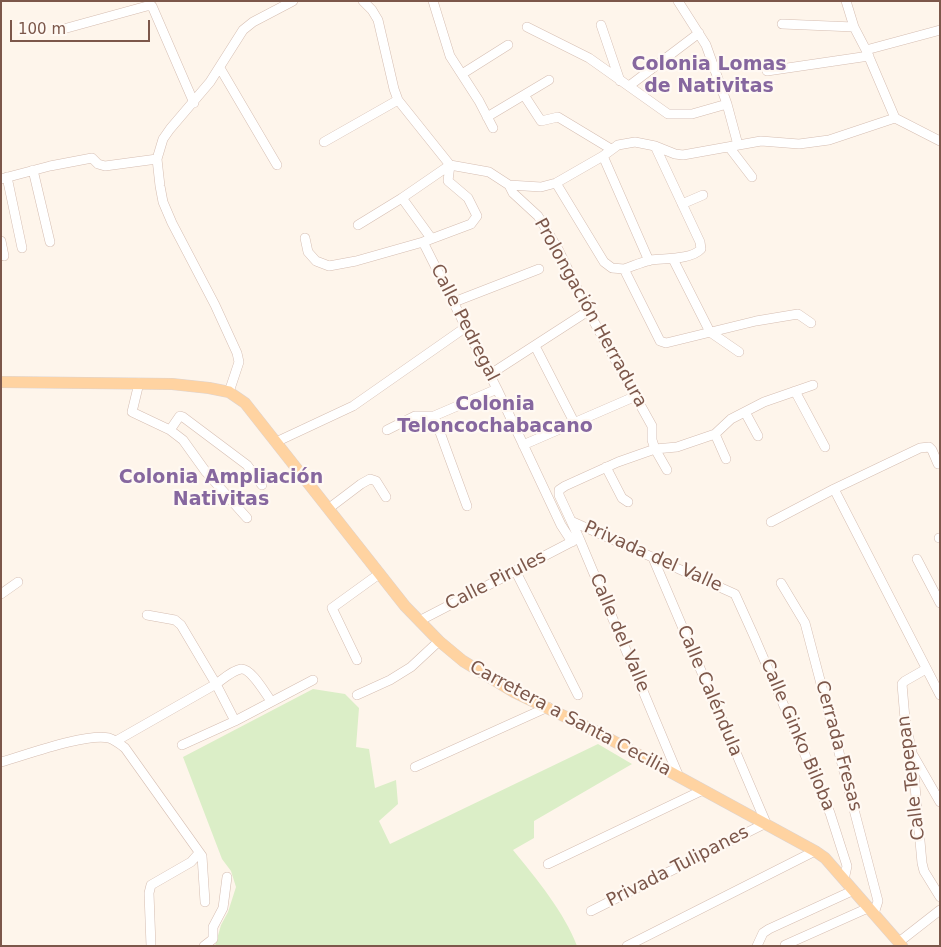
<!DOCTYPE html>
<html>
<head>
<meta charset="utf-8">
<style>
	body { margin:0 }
	#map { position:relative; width:941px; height:947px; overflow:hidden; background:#fef5eb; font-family:"DejaVu Sans",sans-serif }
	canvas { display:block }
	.frame { position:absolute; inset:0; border:2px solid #7c574a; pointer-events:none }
	.scale { position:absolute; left:10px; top:20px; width:140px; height:22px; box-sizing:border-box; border:2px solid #7c574a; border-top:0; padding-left:6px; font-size:15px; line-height:18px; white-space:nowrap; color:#7c574a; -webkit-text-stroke:4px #fff9f3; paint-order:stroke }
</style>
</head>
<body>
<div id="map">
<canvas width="941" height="947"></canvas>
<div class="frame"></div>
<div class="scale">100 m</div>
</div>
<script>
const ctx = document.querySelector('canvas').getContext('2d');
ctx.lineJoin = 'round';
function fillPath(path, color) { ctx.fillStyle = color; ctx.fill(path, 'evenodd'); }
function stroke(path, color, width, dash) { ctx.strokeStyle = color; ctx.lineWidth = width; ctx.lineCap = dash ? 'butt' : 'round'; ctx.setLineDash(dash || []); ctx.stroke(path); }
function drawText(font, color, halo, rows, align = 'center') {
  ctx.font = font + ' "DejaVu Sans",sans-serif'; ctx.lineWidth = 4.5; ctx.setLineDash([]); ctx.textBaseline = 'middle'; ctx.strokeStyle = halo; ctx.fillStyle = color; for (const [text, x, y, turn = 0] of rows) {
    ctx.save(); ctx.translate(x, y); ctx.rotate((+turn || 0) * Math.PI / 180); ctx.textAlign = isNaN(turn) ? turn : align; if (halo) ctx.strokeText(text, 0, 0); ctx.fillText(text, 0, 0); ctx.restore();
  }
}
fillPath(new Path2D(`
	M313,689L345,694L359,708L356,747L369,749L375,788L396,780L398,804L379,821L390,844L598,744L632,764L534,821V838L513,850C535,877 565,913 577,946H215L221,925L228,912L236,887L231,871L222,859L183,757Z`), '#dbeec7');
const minor = new Path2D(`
	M363,1L372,10L378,20L394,89L398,100L450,165L489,172L509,185L541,187L556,183L603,156L618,145L635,142L655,146L675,154L683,155L761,141L799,144L829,140L895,118L940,141
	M433,1L450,56L479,101L493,128
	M678,1L706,45L727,104L738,145
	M846,1L854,27L866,50L895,118
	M782,24L854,27
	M601,25L620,81
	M527,27L589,58L668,114H692L727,104
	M67,28L147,6H152L194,103
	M866,50L940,30
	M220,68L277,165
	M767,71L869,56
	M462,74L508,45
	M629,86L699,33
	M524,95L541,121L558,117L611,149
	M487,117L549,80
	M324,142L398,100
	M729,147L752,177
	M603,156L649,261
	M450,165L448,181L468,198L477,216L471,224L423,242L497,389L561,525L572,542
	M33,170L50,242
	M7,177L22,248
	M1,179L50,166L92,158L98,164L105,166L157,159
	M556,183L604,262L612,268L624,269L660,341L666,343L756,321L798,314L811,323
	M509,185L513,193L538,216L558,249L588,311L652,426V440L655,449L667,470
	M402,198L431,238
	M682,204L703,195
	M358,225L402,198L450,165
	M305,238L308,252L316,261L329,266L356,261L423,242
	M1,241L4,256
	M673,259L710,332L739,352
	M624,269C633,266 642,262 651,260C664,258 691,260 701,249L700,242L655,146
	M454,302L539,269
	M535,346L574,422
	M489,375L588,311
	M139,383L132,412L170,430L183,440L206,472L247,518
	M795,391L825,447
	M229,392L239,362L237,353L215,305L172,223L163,202L160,186L157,159L163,139L170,129L210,82L243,30L253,22L293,1
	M745,412L758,436
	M434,416L467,506
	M170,430L179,417L180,416L183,417L247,465L262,485
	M387,430L415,416H434L497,389
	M715,434L726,459
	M276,442L353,406L466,327
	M523,445L636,396
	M606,467L622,498L628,502
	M834,489L940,695
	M328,509L361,484L370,479L376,481L386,497
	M571,521L735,594L754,636L830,813L847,866L844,880
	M771,522L834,489L920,448L929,447L932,450L938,464
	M939,538H940
	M917,559L940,603
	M515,570L578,695
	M781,583L805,623L878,901L874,914
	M1,594L18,582
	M147,615L175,620L181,625L216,684C223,679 233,670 241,669C251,668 265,693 271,701
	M419,621L577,539
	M357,660L332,608L379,574
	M926,669L905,681L902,684L905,719L912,753L922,863L924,871L940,897
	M357,695L390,680L411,667L439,641
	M116,741L216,684L235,721
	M182,745L235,721L313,680
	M913,755L940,802
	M1,762C26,755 85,733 109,738C115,740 120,744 125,748L202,856L205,902
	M415,767L548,707
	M679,777L579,538L559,495V490L565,486L618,462L655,449L677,447L715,434L731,419L764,402L813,385
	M548,864L703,790
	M591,911L766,823L653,558
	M899,942L940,910
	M785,945L868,908
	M151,946L149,893L151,885L191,862L199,853
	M204,946L213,939V927L223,908L227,877
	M627,946L815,851
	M757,946L763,933L769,929L852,891`);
const major = new Path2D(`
	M1,382L172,384L209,388L229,392L245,403L405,606L439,641L463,661L514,692L595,731L815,851L825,858L902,946`);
stroke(minor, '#d5bdb1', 10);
stroke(major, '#ddd3d0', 12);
stroke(new Path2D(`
	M224,480L239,471`), '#dcb3a2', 2, [1, 4]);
stroke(minor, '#fff', 9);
stroke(major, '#ffd3a1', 11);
drawText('18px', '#7c574a', '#fff9f3', [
	["Prolongación Herradura",590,313,61],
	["Calle Pedregal",464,323,63],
	["Privada del Valle",653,557,24],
	["Calle Pirules",496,581,-27],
	["Calle del Valle",619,633,67],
	["Calle Caléndula",709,691,67],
	["Carretera a Santa Cecilia",570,719,28],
	["Calle Ginko Biloba",797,735,67],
	["Cerrada Fresas",838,746,75],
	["Calle Tepepan",912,778,-97],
	["Privada Tulipanes",678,867,-27]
]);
drawText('bold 19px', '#86679f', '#fff9f3', [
	["Colonia Lomas",709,65],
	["de Nativitas",709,87],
	["Colonia",495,405],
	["Teloncochabacano",495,427],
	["Colonia Ampliación",221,478],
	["Nativitas",221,500]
]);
</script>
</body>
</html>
